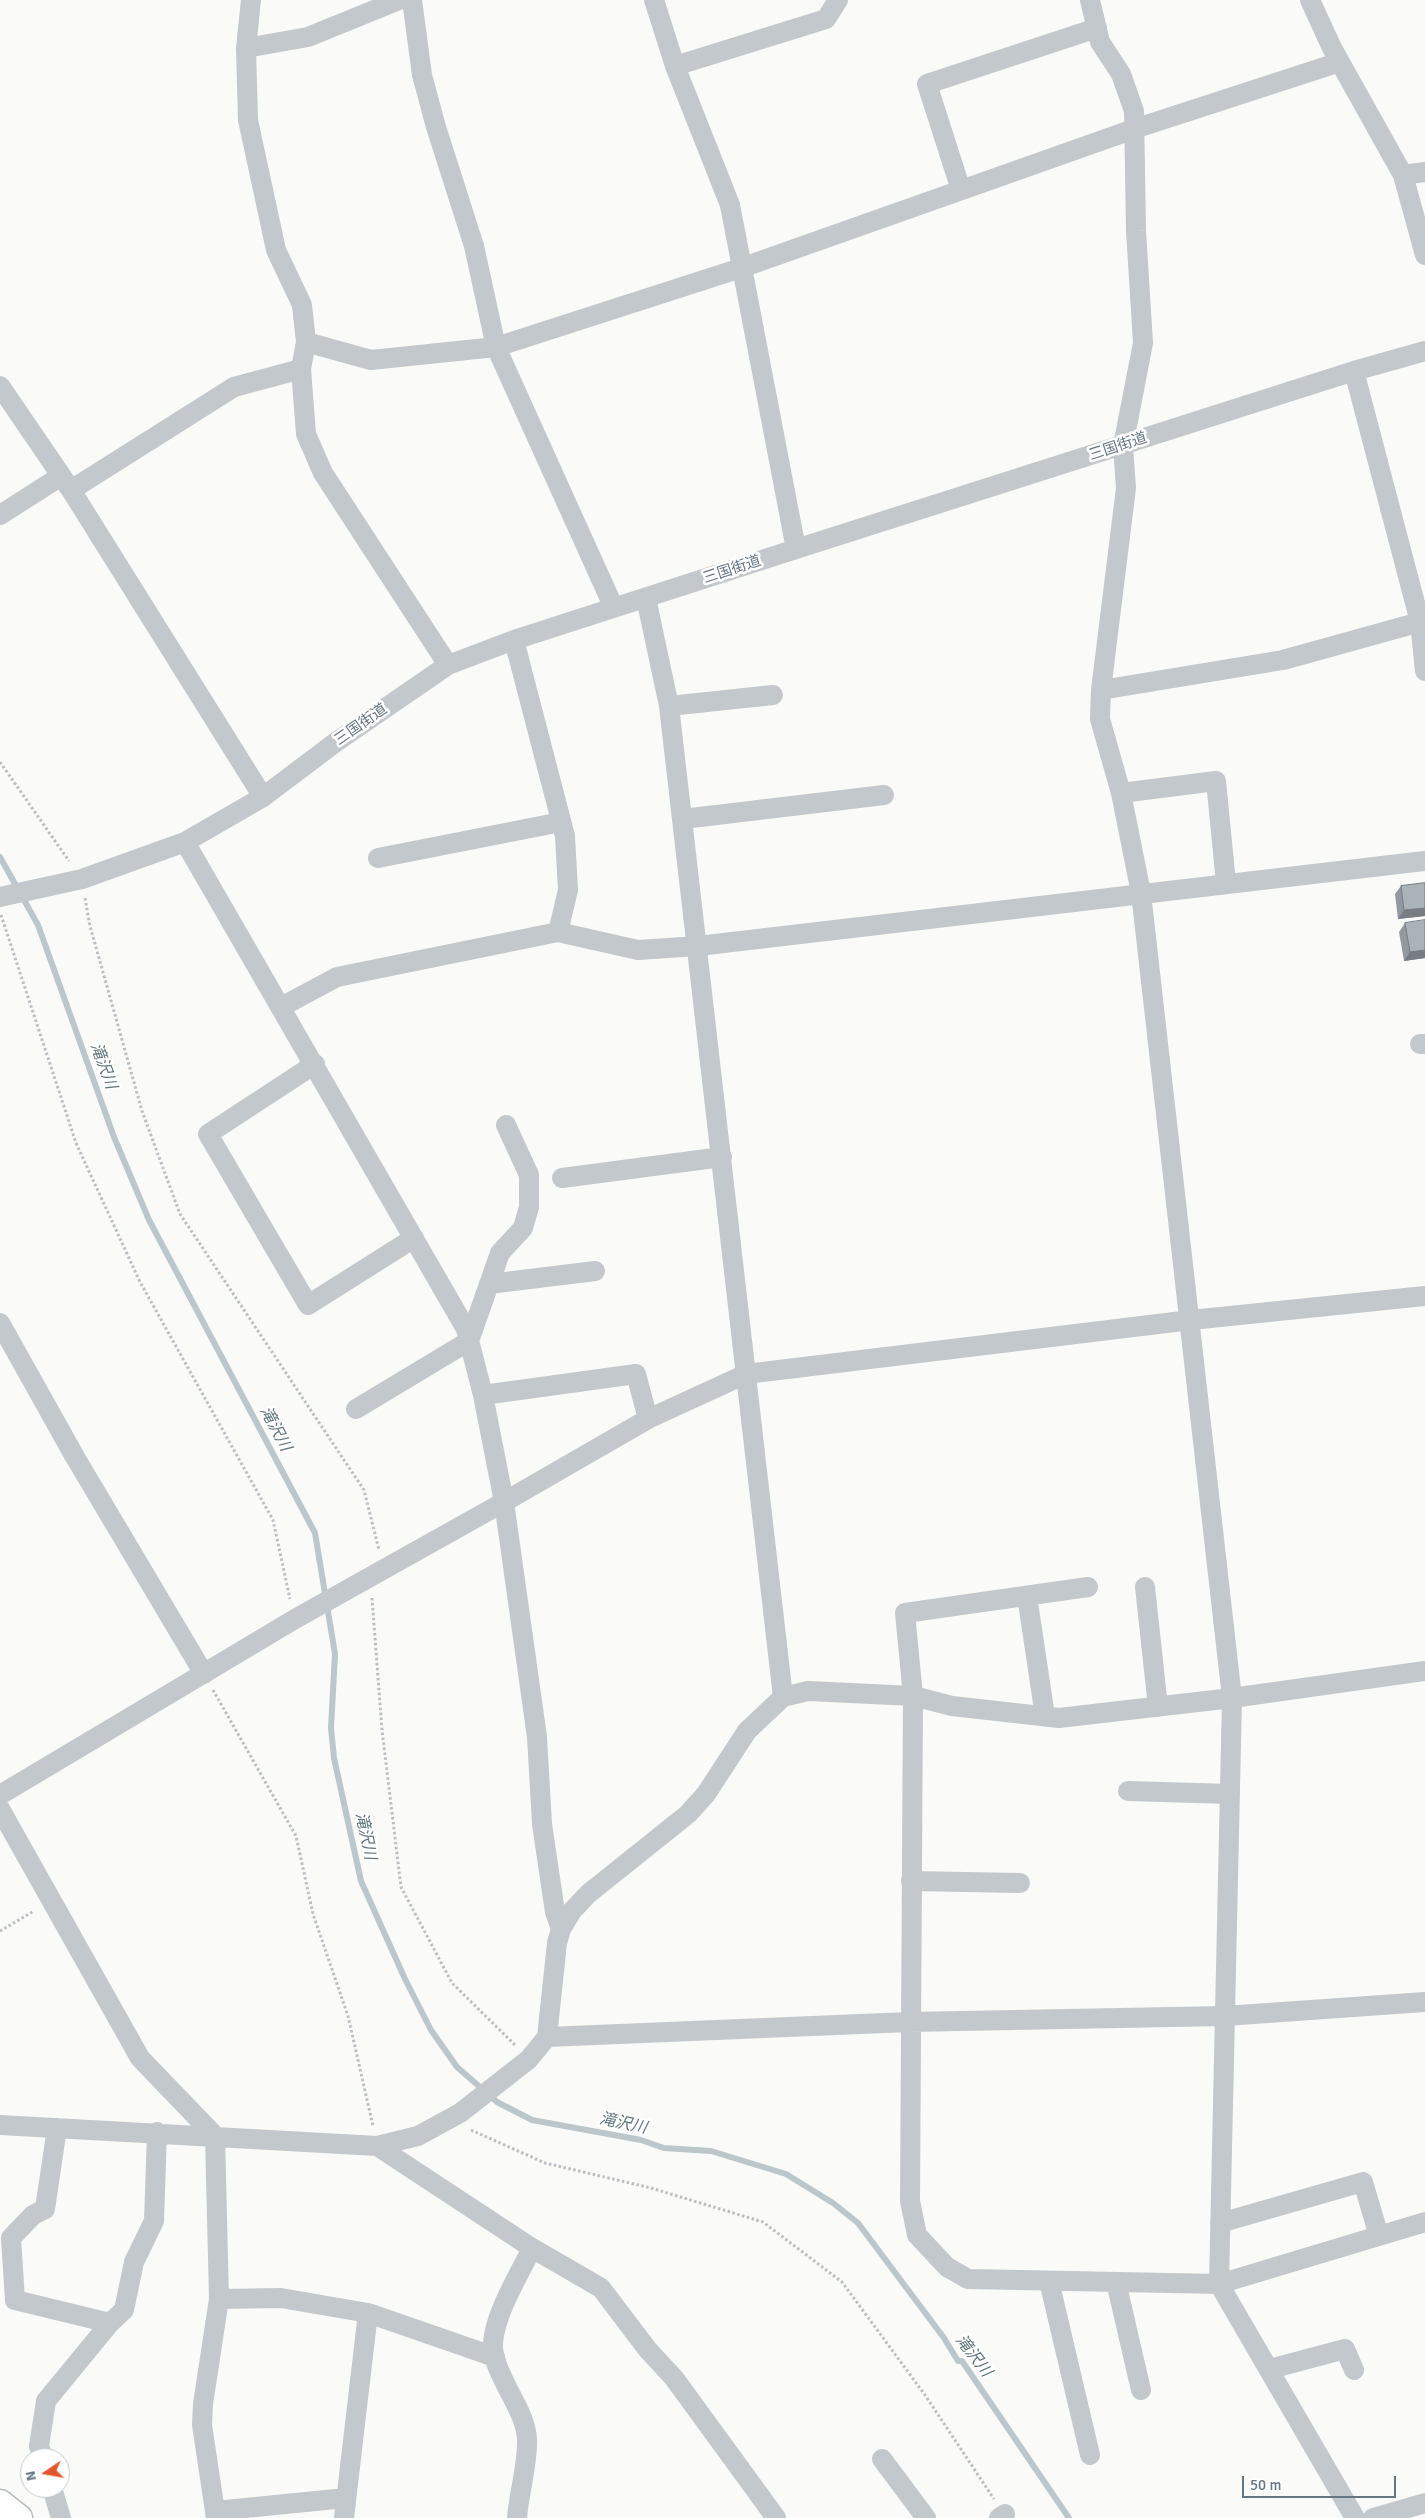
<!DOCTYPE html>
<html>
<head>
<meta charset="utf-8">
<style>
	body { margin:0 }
	#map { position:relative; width:1425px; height:2518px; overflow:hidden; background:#fafaf8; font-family:Signika,sans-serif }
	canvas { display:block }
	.north { position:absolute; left:20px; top:2448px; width:50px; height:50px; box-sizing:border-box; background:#fff; border:1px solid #c1c8cd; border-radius:50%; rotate:258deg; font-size:14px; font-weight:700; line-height:20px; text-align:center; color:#657683 }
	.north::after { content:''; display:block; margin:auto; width:18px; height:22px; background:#e4572e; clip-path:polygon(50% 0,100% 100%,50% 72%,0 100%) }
	.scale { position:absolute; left:1242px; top:2476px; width:154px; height:22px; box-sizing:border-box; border:2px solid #657683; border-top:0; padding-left:6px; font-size:15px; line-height:18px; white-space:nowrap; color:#657683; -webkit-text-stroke:4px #fff; paint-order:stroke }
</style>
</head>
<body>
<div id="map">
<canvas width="1425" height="2518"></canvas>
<div class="north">N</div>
<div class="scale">50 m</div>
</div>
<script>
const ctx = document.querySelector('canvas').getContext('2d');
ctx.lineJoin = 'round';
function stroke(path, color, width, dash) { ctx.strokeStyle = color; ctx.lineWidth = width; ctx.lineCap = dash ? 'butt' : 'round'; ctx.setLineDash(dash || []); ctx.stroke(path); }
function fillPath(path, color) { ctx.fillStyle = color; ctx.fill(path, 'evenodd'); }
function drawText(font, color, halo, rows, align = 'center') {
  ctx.font = font + ' Signika,"Noto Sans JP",sans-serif'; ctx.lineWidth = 5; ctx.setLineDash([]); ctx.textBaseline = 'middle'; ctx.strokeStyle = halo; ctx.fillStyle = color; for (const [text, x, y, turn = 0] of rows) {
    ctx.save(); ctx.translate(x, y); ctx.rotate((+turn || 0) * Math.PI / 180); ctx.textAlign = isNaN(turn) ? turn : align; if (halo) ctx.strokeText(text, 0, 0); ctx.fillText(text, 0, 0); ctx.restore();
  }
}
stroke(new Path2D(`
	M0,857L38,925L114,1137L149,1220L315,1533L335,1654L331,1728L334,1758L361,1881L405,1979L431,2030L457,2067L497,2102L532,2120L641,2140L664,2148L711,2151L786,2174L833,2203L858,2223L944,2338L958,2361H962L1069,2518`), '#bbc7cb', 6);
const major = new Path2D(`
	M0,2503L19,2518`);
stroke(major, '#b5babe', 29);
stroke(new Path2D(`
	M0,762L69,861
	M85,898L90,926L142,1111L180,1214L364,1490L379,1550
	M1,915L76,1143L140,1282L273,1520L290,1599
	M372,1598L382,1730L401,1887L452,1983L516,2046
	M213,1690L296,1836L313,1914L348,2016L373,2126
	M0,1931L34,1911
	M471,2130L545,2163L651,2188L763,2222L842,2282L925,2395L994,2499`), '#bbbfc2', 3, [2.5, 2.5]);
stroke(new Path2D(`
	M251,0L246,48L248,120L276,250L302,305L306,342L301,369L306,434L323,473L448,665
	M412,0L422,75L436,127L474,246L496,347L614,608
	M654,0L675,66L730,205L796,549
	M1090,0L1100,42L1121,74L1134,111L1136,231L1143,343L1123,446L1126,488L1101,690L1100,719L1121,793L1141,893L1232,1698L1219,2284L1355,2518
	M1310,0L1332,48L1403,175L1425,255
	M246,48L308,37L399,0
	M675,66L826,19L838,0
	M1403,175L1425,172
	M961,190L927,84L1097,28
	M306,342L371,360L496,347L741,268L1134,129L1340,62
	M1354,371L1420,622L1425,671
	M0,386L71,490L263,797
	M71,490L234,387L301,369
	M0,515L61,476
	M646,598L669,706L783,1697
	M514,640L565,836L568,890L558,932
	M1101,690L1283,660L1420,622
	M669,706L773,695
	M1121,793L1216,781L1226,883
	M683,819L884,795
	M185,842L466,1329L483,1395L504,1502L537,1737L542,1824L555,1912L561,1929
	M378,858L561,822
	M0,897L82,879L185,842L263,797L336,742L448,665L514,640L796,549L1354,371L1425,351
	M281,1007L337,977L558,932L638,950L698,946L1425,861
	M1420,1044H1425
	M315,1064L208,1134L308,1305L414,1238
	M562,1178L722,1157
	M489,1284L595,1271
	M0,1323L75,1457L204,1674
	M483,1395L636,1374L648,1419
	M356,1409L469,1341L500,1253L523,1228L529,1207V1175L506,1125
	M1088,1587L905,1613L913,1696L910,2201L917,2235L947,2267L968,2279L1219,2284L1425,2222
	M1145,1587L1158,1707
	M1027,1596L1045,1716
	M1128,1791L1230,1794
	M0,1795L295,1619L504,1502L648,1419L746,1374L1191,1320L1425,1296
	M0,1809L140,2058L215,2136L219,2299L203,2404L202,2425L216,2518
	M911,1881L1020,1883
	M547,2037L909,2022L1225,2016L1425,2002
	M0,2125L377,2146L418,2136L460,2113L529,2059L547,2037L557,1943L561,1929L572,1911L588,1894L688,1814L706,1794L747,1731L783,1697L808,1691L913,1696L952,1706L1059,1718L1232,1698L1425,1671
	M57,2128L45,2209L33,2215L11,2238L15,2300L110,2323
	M377,2146L532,2248L601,2288L648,2350L674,2378L776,2518
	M1220,2223L1363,2182L1379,2236
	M1049,2281L1090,2455
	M1116,2282L1141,2390
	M219,2299L281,2298L368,2313L495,2357
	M1270,2369L1345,2349L1354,2370
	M43,2458L39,2446L46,2401L110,2323L124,2310L134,2262L154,2221L157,2132
	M882,2459L926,2518
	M52,2488L61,2518
	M215,2511L346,2498
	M344,2518L368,2313
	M517,2518C519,2492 528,2464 527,2439C526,2419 513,2400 505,2383C499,2371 492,2356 493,2343C495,2313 519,2275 532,2248
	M999,2518L1005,2514
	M1373,2518L1425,2503`), '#c3c8cc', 20);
stroke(major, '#fff', 26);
fillPath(new Path2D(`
	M1425,883V916L1398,919L1395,894L1401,886Z
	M1405,923L1425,958L1404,961L1399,932Z`), '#929a9f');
fillPath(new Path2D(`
	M1425,908V916L1398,919L1404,910Z
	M1425,950V958L1404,961L1410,952Z`), '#777d82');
const building = new Path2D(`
	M1425,883V908L1404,910L1401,886Z
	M1425,920V950L1410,952L1405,923Z`);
fillPath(building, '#aab3b9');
stroke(building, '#777d82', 1);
drawText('15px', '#657683', '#fff', [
	["三国街道",1118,447,-18],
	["三国街道",732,570,-18],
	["三国街道",361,725,-35]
]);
drawText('italic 16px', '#60757c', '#fff', [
	["滝沢川",103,1066,70],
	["滝沢川",275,1429,62],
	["滝沢川",365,1836,78],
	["滝沢川",623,2124,12],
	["滝沢川",973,2356,52]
]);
</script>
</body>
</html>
